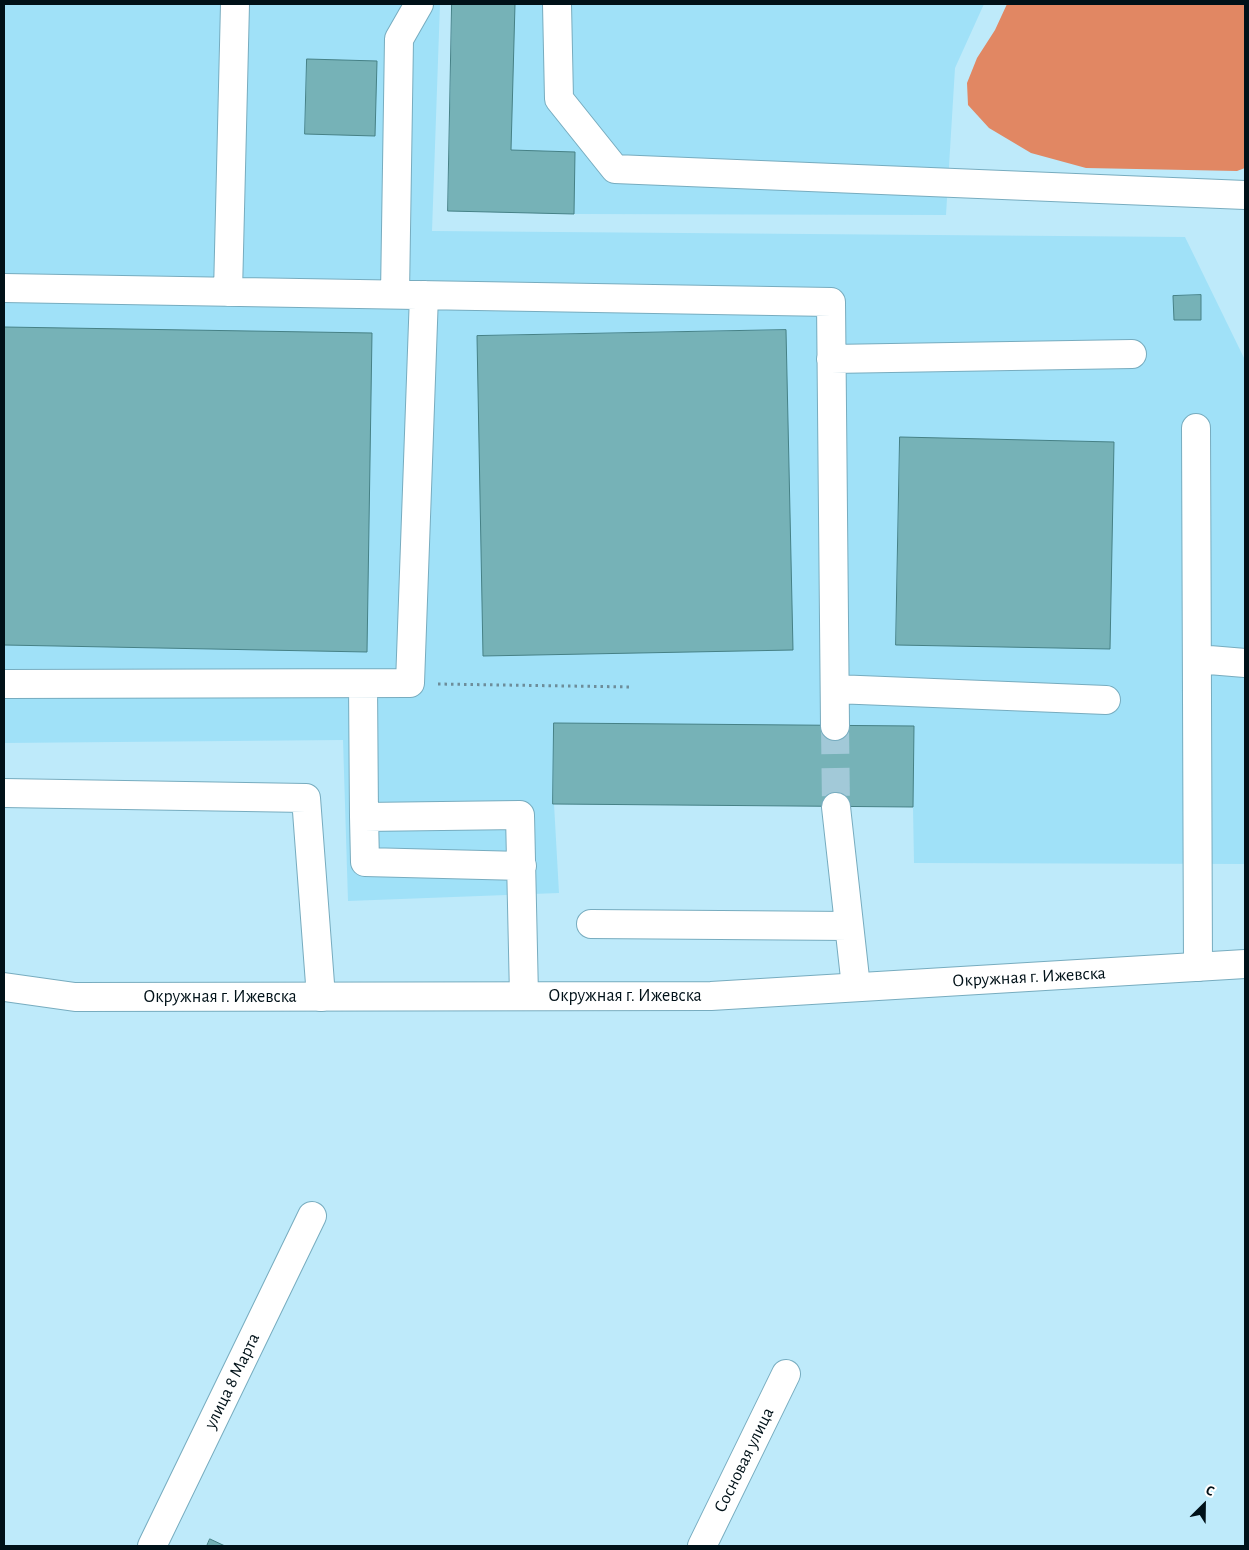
<!DOCTYPE html>
<html>
<head>
<meta charset="utf-8">
<style>
	body { margin:0 }
	#map { position:relative; width:1249px; height:1550px; overflow:hidden; background:#beeafa; font-family:"Alegreya Sans",sans-serif }
	canvas { display:block }
	.frame { position:absolute; inset:0; border:5px solid #001118; pointer-events:none }
	.north { position:absolute; left:1179px; top:1480px; width:50px; height:50px; -webkit-text-stroke:4px #fff; paint-order:stroke; rotate:23deg; font-size:14px; font-weight:700; line-height:20px; text-align:center; color:#001118 }
	.north::after { content:''; display:block; margin:auto; width:18px; height:22px; background:#001118; clip-path:polygon(50% 0,100% 100%,50% 72%,0 100%) }
</style>
</head>
<body>
<div id="map">
<canvas width="1249" height="1550"></canvas>
<div class="frame"></div>
<div class="north">С</div>
</div>
<script>
const ctx = document.querySelector('canvas').getContext('2d');
ctx.lineJoin = 'round';
function fillPath(path, color) { ctx.fillStyle = color; ctx.fill(path, 'evenodd'); }
function stroke(path, color, width, dash) { ctx.strokeStyle = color; ctx.lineWidth = width; ctx.lineCap = dash ? 'butt' : 'round'; ctx.setLineDash(dash || []); ctx.stroke(path); }
function drawText(font, color, halo, rows, align = 'center') {
  ctx.font = font + ' "Alegreya Sans",sans-serif'; ctx.lineWidth = 4.5; ctx.setLineDash([]); ctx.textBaseline = 'middle'; ctx.strokeStyle = halo; ctx.fillStyle = color; for (const [text, x, y, turn = 0] of rows) {
    ctx.save(); ctx.translate(x, y); ctx.rotate((+turn || 0) * Math.PI / 180); ctx.textAlign = isNaN(turn) ? turn : align; if (halo) ctx.strokeText(text, 0, 0); ctx.fillText(text, 0, 0); ctx.restore();
  }
}
fillPath(new Path2D(`
	M4,4H440L432,231L1185,237L1245,360V864L914,863L913,807L554,804L559,893L348,901L343,740L4,743Z
	M452,4H984L955,68L946,215L574,214L448,211Z`), '#a0e1f8');
fillPath(new Path2D(`
	M1007,4H1245V168L1237,171L1086,168L1031,153L989,128L968,105L967,83L977,58L995,30Z`), '#e18763');
const building = new Path2D(`
	M452,4H515L511,150L575,152L574,214L448,211Z
	M307,59L377,61L375,136L305,134Z
	M1201,295V320H1174L1173,296Z
	M4,327L372,333L367,652L4,645Z
	M786,330L793,650L483,656L477,336Z
	M900,437L1114,442L1110,649L896,645Z
	M554,723L914,726L913,807L553,804Z
	M210,1539L225,1546H207Z`);
fillPath(building, '#76b2b7');
stroke(building, '#468186', 1);
stroke(new Path2D(`
	M835,726L836,807`), '#a2c9d8', 28, [28, 14]);
const minor = new Path2D(`
	M557,4L559,99L615,169L1245,195
	M4,288L831,302L835,726
	M228,292L235,4
	M395,294L399,39L419,4
	M831,359L1132,354
	M1196,428L1198,967
	M1197,659L1245,663
	M4,684L410,683L424,295
	M363,684L364,817L520,815L524,996
	M835,689L1106,700
	M4,793L306,798L321,997
	M836,807L856,987
	M364,817L365,862L522,866
	M591,924L849,926
	M152,1546L312,1216
	M702,1546L786,1374`);
const major = new Path2D(`
	M4,987L75,997L711,996L1245,964`);
stroke(minor, '#77acbf', 30);
stroke(major, '#77acbf', 30);
stroke(new Path2D(`
	M438,684L633,687`), '#6d8d9a', 3, [2.5, 4]);
stroke(minor, '#fff', 28);
stroke(major, '#fff', 28);
drawText('18px', '#001118', '#fff', [
	["Окружная г. Ижевска",1029,977,-3],
	["Окружная г. Ижевска",625,996],
	["Окружная г. Ижевска",220,997],
	["улица 8 Марта",232,1381,-64],
	["Сосновая улица",744,1460,-64]
]);
</script>
</body>
</html>
